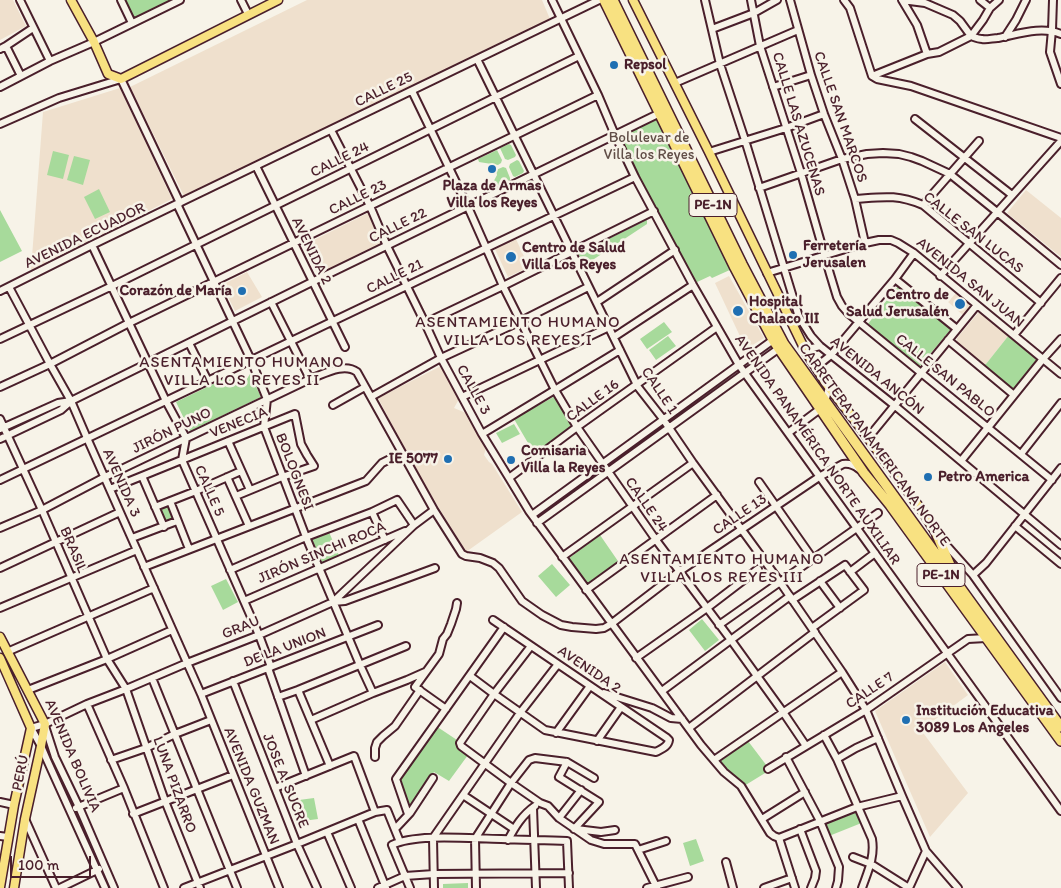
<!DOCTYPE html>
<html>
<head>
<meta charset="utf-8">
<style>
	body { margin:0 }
	#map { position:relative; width:1061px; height:888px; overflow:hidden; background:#f7f3e8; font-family:Itim,sans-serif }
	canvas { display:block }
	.scale { position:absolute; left:10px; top:856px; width:81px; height:22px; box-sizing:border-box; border:2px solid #4a1f2b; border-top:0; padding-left:6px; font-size:15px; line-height:18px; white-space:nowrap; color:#4a1f2b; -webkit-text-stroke:4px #f7f3e8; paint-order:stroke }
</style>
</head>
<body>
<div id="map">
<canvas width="1061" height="888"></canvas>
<div class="scale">100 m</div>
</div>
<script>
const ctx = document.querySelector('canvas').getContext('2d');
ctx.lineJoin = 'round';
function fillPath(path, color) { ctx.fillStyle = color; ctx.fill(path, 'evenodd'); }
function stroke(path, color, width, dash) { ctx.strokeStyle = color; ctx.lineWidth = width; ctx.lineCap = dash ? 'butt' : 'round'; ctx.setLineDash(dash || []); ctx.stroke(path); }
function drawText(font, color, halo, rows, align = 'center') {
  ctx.font = font + ' Itim,sans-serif'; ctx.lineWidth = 5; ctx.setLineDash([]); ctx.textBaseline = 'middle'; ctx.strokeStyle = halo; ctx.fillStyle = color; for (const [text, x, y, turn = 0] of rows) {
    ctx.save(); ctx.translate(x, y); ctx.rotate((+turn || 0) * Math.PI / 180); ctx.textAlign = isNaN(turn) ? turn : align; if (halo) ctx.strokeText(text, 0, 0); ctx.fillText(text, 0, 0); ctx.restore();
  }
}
fillPath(new Path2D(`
	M0,0H13L26,26L0,40Z
	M307,0H542L550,19L184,196L130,87Z
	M120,88L172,199L31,270L43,112Z
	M1026,190L1061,218V257L1007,213Z
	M368,213L382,245L318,275L304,245Z
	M515,237L529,267L508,277L494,247Z
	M247,272L262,297L235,311L222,285Z
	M729,276L764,338L746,349L715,283Z
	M956,293L973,305L964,316L948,302Z
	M981,312L1009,335L986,364L982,365L957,343V338L978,313Z
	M441,366L459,399L454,408L466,413L486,448L484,455L489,462L492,464L522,512L466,552L414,467L378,398Z
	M945,662L968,695L921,730L968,793L930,837L875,711Z`), '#efe0cd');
fillPath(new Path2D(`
	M125,0H174L134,19Z
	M659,117L732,269L712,278L710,276L695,283L619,138L620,136Z
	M509,144L511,145L516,155L515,157L508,160L505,159L500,148Z
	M497,150L502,160L501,163L498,165L479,162L478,159Z
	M53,151L69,155L63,179L47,175Z
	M74,156L90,160L83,185L67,180Z
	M517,160L519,161L524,171L523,173L515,177L513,176L509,167L510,164Z
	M503,167L506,168L510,178V180L491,189L490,188L497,175L496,170Z
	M99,189L110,212L95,219L84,197Z
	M0,210L22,251L0,262Z
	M647,220V224L585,265L578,254Z
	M899,285L950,326L951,329L920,366L917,365L867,325Z
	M664,322L672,332L647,349L640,339Z
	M1009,335L1038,359V362L1014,392L982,365L986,364Z
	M668,336L676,346L656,360L649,350Z
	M250,374L261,397L190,431L176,402L230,376L245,382Z
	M557,395L574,427L535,455L514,419Z
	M514,424L520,434L502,443L496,433Z
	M169,504L176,521L165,525L158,509Z
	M329,532L340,558L323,564L311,538Z
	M600,535L620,564L588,587L568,559Z
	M552,564L570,585L556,597L538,576Z
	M226,579L238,602L223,610L211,586Z
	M702,619L719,640L705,651L689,630Z
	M436,726L457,740L456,744L459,749L468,755L449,781L434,772L412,805L409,808L399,779Z
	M748,741L770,770L744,786L718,763Z
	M314,798L318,819L303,821L299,800Z
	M855,810L859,811L864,822L829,836L824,822Z
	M696,839L704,861L690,866L683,843Z
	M468,883V888H443V884Z`), '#a7da9b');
const minor = new Path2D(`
	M20,0L50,61
	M121,0L132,23
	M241,0L248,14
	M552,0L598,95L615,135L635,177L693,285L739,365L1061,811
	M705,0L720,64L745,140L799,317L811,336L820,346L894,405L1061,545
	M751,0L760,46L801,173L830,274L837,297L842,306L849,314L1052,480
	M790,0L811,75L824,114L842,159L855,199L865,243
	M844,0L850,8L872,76L877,79L911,86L1061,138
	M902,0L925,3L953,15L960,21L971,36C974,37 978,39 982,39C987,40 993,38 998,38C1019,34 1041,26 1061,34
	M902,0L917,25L927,54
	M980,0L990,8
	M1053,0L1052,30L1050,52L1061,84
	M712,29L754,13L777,0
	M1005,37L1016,20L1026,0
	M6,46L21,76
	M0,49L6,46L33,28
	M477,59L638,387L663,419L693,463L780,582L842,672L866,710L902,796L926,851L958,888
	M872,76L927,54L939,52L971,36L983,20L990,8L999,0
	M675,83L798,30
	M0,87L50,61L94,42L180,0
	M773,87L811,75
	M412,91L468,207L503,286L555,390L577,427L656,540L731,640L783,712L806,746
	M915,119L1012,195
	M0,124L59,98L121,79L180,203
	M331,130L370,206L387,246L425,323L441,358L482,434L509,478L529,511L701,745L724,772L741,786L770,833L774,836L779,838L795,888
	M709,152L786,128L824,114
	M256,166L345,347
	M759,188L842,159L867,154L883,153L899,154L911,157L922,161L950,174L997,212L1061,265
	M855,199C883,197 896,194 923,205L1041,303
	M177,204L251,360L267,399L264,427L306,537L360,665L373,693
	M923,205L979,141
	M92,245L166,401L186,438L182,460L259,635L271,667
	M767,273L865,243L879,240H891L898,243L914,253L1061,374
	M940,276L1061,141
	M895,279L957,329
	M9,287L50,364L71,401L87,438L201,694L279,888
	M0,291L92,245L599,0
	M271,302L310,379
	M597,302L675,250
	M425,323L503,286L654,211
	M1014,335L1061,278
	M614,337L693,285
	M0,339L112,286L579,56
	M948,340L1014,395
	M189,343L208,381
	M805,350L820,346
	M816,367L831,355L895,279L914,253
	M0,387L50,364L129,323L598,95
	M371,397L441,358L521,321L588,287
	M462,397L609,327
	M333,405L365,387
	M0,419L42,510L107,659L126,689L165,801L200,888
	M0,429L58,403L71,401L312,282L660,113
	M788,433L820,409L825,402L829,387
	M482,434L553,391L620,350
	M868,438L977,305
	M0,439L61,410L71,401
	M228,441L250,490
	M1021,454L1061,403
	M961,461L1043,359L1061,339
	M142,476L164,527
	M227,477L249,526
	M509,478L577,427L717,327
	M0,480L635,177
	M759,482L813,559
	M110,489L295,414L301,444L307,455L314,466L282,477L236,496
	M170,501L189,549
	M155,507L196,491L241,471
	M372,512L385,540
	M532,515L773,340
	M537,523L778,349
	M1015,526L1061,564
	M0,528L42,510L105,477L310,379C324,374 344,362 357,372L434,510L462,554L466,556L480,558L493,563L499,568L522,601L542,615L561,625L572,627L596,629L604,628L611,624L680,571L819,477L843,464C849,463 854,465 859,469
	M132,538L177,521
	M940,538L973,575L1061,698
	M562,557L693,463
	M144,567L366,481L382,463L402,453
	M0,568L120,512
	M230,570L306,537L372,512L397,500L414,525
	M850,572L875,553
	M973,575L986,563L1061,468
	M820,581L840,608
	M586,590L717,495
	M792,600L845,565L864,590L812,628
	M244,601L405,531
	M333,602L345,601L435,568
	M0,608L137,550
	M719,625L878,513
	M531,646L494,694L460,743L461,746L511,783L540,803L548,806L559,818L591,840L604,844H635L657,888
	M7,652L154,588
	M636,658L707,608L758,569
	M268,668L306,776
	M470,676L494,694L545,730L656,752C661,749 668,747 669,740L667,738L493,620
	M152,678L237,888
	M233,681L297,844L317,888
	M28,690L107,659L172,630
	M298,690L330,766
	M662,691L790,596
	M604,693L652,708L671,718L682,719
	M201,694L378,625
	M278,697L298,690L406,646
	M87,704L124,788L164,888
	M446,709L415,687L439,654L443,639L447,634L451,624L456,609L457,603
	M311,720L373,693L407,680L425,672
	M45,726L55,757L79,807L114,888
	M689,728L815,632
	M556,733L590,686
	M824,735L837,759L872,839C875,857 868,871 862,888
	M597,741L621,707
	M375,757V748L377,742L383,736L395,726L420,690
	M786,757L820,821L839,867L838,881L836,888
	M837,759L856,748L878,738
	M111,760L146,748L175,734L211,720
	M714,760L842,672
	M567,762L559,777L599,802L574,829
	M768,769L866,710L968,639L986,638
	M275,788L354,756L375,812
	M463,795L514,829
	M0,802L14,805
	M76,808L124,788
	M533,808L536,888
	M133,814L233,775
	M408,814L396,779L504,627
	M559,818L581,790
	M25,819L56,888
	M358,819L386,888
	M762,819L805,792
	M395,829L410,813L433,778
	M576,829L601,832L615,830
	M800,829L816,871L815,878L811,888
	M327,832L351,888
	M0,836L8,837
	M779,838L857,807L902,796
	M508,840C515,827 522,815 535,806
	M638,850L666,841
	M853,857L871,864L909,888
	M726,862L733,888
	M60,888L99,869
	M105,888L47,760L41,746L31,728L45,724L87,704L126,689L187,663L259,635L333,602L414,525L434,510
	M184,888L297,844L375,812L387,810L400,842
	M378,888L405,876L434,874L569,873
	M410,888L392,845C416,833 474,839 501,839C523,840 545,840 567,841L569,888
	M434,888L433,838L520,713L558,664
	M476,888L475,839L511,783L529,760L535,758L567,762L594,778
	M647,888L688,877
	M764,888L792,878
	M909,888L926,851`);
const major = new Path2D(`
	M71,0L94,42L108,74L121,79L278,0
	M633,0L709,152L805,350L825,382L860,427L923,512L937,535
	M0,637L45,724L41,746L25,819L14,888
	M0,658L31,728L14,805L0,887`);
const highway = new Path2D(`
	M604,0L735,268L773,340L864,473L890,505L1061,741
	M613,0L742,264L784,344L1061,727
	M937,535L953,572`);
stroke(minor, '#4a1f2b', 10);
stroke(major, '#4a1f2b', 11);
stroke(highway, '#4a1f2b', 12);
stroke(minor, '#f7f3e8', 6);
stroke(major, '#f8e181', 8);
stroke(highway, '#f8e181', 9);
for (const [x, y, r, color] of [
	[614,65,5,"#1f6fb2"],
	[492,169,5,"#1f6fb2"],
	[793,255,5,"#1f6fb2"],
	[511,257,6,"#1f6fb2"],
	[242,291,5,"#1f6fb2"],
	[960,304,6,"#1f6fb2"],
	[738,311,6,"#1f6fb2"],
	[448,459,5,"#1f6fb2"],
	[511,460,5,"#1f6fb2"],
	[928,477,5,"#1f6fb2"],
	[906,720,5,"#1f6fb2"]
]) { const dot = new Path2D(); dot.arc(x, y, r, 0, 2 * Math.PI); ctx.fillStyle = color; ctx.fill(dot); stroke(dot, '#f7f3e8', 2); }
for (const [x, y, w] of [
	[713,205,48],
	[941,575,48]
]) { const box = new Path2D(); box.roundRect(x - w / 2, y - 11.5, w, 23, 4); ctx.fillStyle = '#f7f3e8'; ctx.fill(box); stroke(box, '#4a1f2b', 1); }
drawText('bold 14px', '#4a1f2b', null, [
	["PE-1N",713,205],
	["PE-1N",941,575]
]);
drawText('bold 15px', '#4a1f2b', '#f7f3e8', [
	["Repsol",624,65],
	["Plaza de Armas",492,186,"center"],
	["Villa los Reyes",492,203,"center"],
	["Ferretería",803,246],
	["Jerusalen",803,263],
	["Centro de Salud",522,248],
	["Villa Los Reyes",522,265],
	["Corazón de María",232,291,"right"],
	["Centro de",949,295,"right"],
	["Salud Jerusalén",949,312,"right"],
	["Hospital",749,302],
	["Chalaco III",749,319],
	["Comisaria",521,451],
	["Villa la Reyes",521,468],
	["IE 5077",438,459,"right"],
	["Petro America",938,477],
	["Institución Educativa",916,711],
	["3089 Los Angeles",916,728]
], 'left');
drawText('15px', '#4a1f2b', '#f7f3e8', [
	["CALLE 25",384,90,-26],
	["CALLE SAN MARCOS",840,117,71],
	["CALLE LAS AZUCENAS",798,124,73],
	["CALLE 24",340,160,-26],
	["CALLE 23",358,198,-26],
	["CALLE 22",398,226,-26],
	["CALLE SAN LUCAS",973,233,38],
	["AVENIDA ECUADOR",85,236,-26],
	["AVENIDA 2",311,251,64],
	["CALLE 21",395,277,-26],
	["AVENIDA SAN JUAN",970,283,39],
	["AVENIDA ANCÓN",877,376,39],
	["CALLE SAN PABLO",945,376,39],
	["CALLE 3",473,390,61],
	["CALLE 1",659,391,56],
	["CALLE 16",593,401,-36],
	["VENECIA",239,423,-22],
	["JIRÓN PUNO",172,431,-26],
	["CARRETERA PANAMERICANA NORTE",874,445,54],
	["AVENIDA PANAMÉRICA NORTE AUXILIAR",817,450,55],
	["BOLOGNESI",294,472,69],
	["AVENIDA 3",121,483,66],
	["CALLE 5",209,491,66],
	["CALLE 24",646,505,55],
	["CALLE 13",740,515,-34],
	["BRASIL",73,550,67],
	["JIRÓN SINCHI ROCA",322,553,-23],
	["GRAU",241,628,-22],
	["DE LA UNION",285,648,-21],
	["AVENIDA 2",589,670,34],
	["CALLE 7",870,691,-34],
	["AVENIDA BOLIVIA",72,756,67],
	["PERÚ",21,773,-78],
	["JOSE A. SUCRE",285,781,68],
	["LUNA PIZARRO",174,785,70],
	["AVENIDA GUZMAN",251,786,68]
]);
drawText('15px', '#614e47', '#f7f3e8', [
	["Bolulevar de",649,138],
	["Villa los Reyes",649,155]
]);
ctx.letterSpacing = '1px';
drawText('16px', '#4a1f2b', '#f7f3e8', [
	["ASENTAMIENTO HUMANO",518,323],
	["VILLA LOS REYES I",518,341],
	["ASENTAMIENTO HUMANO",242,363],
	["VILLA LOS REYES II",242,381],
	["ASENTAMIENTO HUMANO",722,560],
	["VILLA LOS REYES III",722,578]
]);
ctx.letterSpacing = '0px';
</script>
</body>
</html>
